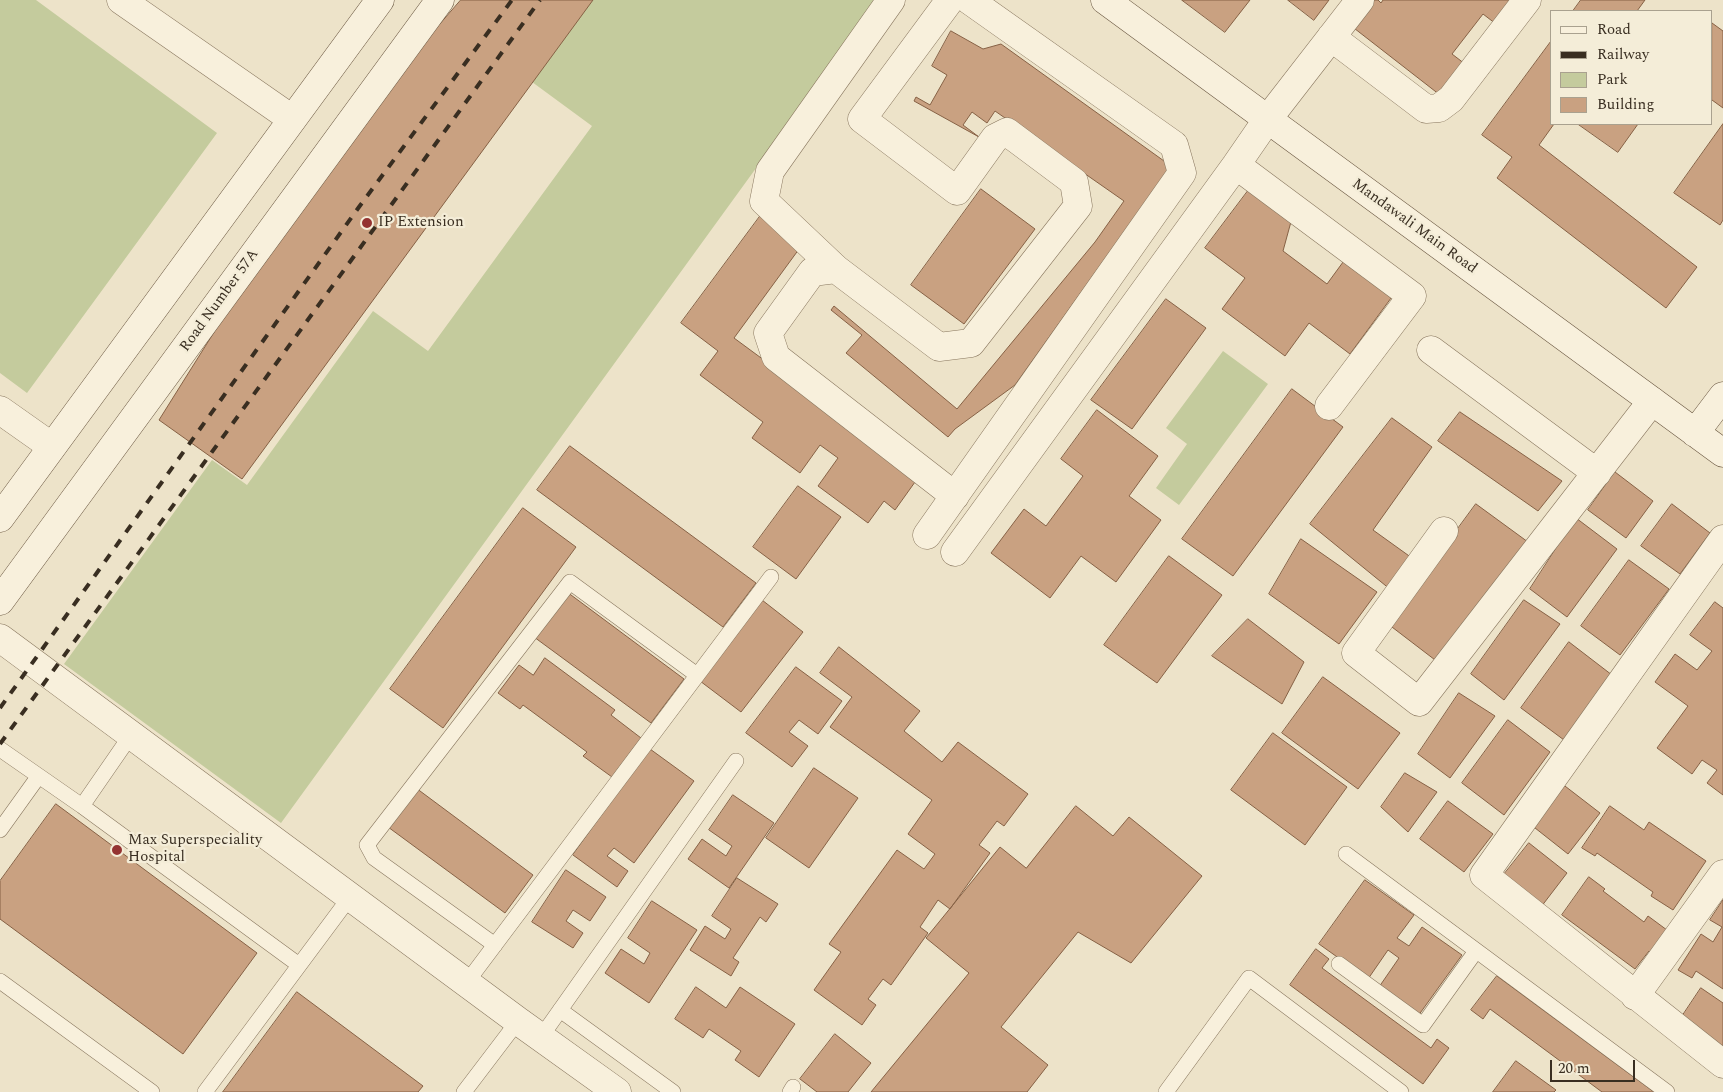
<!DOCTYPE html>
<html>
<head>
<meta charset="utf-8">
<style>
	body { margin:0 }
	#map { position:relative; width:1723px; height:1092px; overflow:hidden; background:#ede3c9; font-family:Spectral,serif }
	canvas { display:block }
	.legend { position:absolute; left:1550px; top:10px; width:162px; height:115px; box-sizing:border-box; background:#f4edd8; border:1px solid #a9a18f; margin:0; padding:6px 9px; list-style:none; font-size:15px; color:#392e21 }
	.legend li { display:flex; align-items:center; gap:10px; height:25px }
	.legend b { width:25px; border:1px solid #a9a18f }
	.scale { position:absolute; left:1550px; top:1060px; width:85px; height:22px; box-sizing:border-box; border:2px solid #392e21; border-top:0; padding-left:6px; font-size:15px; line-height:18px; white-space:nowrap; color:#392e21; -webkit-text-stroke:4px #f4edd8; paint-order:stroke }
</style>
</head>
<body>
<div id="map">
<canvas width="1723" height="1092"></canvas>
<ul class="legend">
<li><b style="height:6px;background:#f8f0dc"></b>Road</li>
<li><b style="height:6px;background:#392e21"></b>Railway</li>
<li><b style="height:14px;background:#c4cb9d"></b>Park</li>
<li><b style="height:14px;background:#c9a181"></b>Building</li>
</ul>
<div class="scale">20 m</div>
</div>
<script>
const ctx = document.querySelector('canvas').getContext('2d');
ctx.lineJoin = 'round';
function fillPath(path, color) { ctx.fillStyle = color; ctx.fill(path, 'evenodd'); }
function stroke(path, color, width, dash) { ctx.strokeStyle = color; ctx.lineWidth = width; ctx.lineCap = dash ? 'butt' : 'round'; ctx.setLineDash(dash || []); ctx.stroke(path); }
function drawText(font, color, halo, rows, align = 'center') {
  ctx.font = font + ' Spectral,serif'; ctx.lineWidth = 4.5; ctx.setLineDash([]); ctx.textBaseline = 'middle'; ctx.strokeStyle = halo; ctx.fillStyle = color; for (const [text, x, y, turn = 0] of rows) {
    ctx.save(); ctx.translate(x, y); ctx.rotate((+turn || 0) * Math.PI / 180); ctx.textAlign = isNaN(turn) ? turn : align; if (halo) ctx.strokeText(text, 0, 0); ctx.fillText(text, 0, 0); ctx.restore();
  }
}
fillPath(new Path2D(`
	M0,0H36L217,133L27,393L0,373Z
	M584,0H878L281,823L64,664L212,460L247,485L373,311L428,351L592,126L528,79Z
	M1223,351L1268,384L1179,505L1156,488L1187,444L1166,428Z`), '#c4cb9d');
const building = new Path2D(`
	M461,0H593L242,479L159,420L243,286L419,48Z
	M1182,0H1250L1225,32Z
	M1288,0H1329L1314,20Z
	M1370,0H1378L1381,3L1383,0H1514L1496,24L1483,14L1452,54L1465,64L1440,95L1350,25Z
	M1581,0H1645L1637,11H1573Z
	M1712,23L1723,31V108L1712,100Z
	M951,31L983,49L1001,44L1171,166L1015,385L955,429L948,437L846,353L862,335L831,310L834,306L957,409L1095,242L1124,201L995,111L987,123L972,112L963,125L979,137L914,101L916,97L930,105L947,75L932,66Z
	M1552,40V124H1554L1539,145L1697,267L1666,308L1497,178L1512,157L1482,135Z
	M1578,124H1638L1618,152Z
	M1723,124V220L1720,225L1674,193Z
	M1251,187L1292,218L1283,251L1327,284L1346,258L1394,294L1350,354L1309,323L1285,356L1222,309L1245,278L1205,248Z
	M981,189L1035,229L964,324L911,285Z
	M761,215L802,245L734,338L920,475L895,510L884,501L868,523L818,486L838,458L820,445L800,473L752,438L763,422L700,375L718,351L681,323Z
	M1166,299L1206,328L1132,429L1091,400Z
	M1292,389L1343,427L1233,576L1182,539Z
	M1097,410L1158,456L1129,496L1161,520L1116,582L1081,556L1050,598L991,553L1024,509L1046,526L1083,476L1061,459Z
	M1460,412L1562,481L1538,511L1438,441Z
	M1392,418L1432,447L1373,530L1412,558L1391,590L1310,524Z
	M570,446L756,583L723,627L537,490Z
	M1615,472L1653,501L1626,538L1588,510Z
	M798,486L841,517L796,579L753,547Z
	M1476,504L1528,542L1439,663L1388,624Z
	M1672,504L1710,533L1680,574L1641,546Z
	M523,508L576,547L443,728L390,689Z
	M1576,518L1617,549L1567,617L1530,589Z
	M1301,539L1377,592L1339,644L1269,594Z
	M1169,556L1222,595L1157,683L1104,645Z
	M1629,560L1669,589L1620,655L1581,626Z
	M567,592L684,679L651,723L534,637Z
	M762,600L803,632L741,712L700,681Z
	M1524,600L1560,624L1504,700L1471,674Z
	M1715,602L1723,608V795L1707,783L1717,770L1702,760L1692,774L1657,748L1688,706L1655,682L1675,654L1697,670L1712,651L1690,635Z
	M1248,619L1304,662L1282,704L1212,656Z
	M1569,642L1612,675L1564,740L1521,708Z
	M839,647L920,711L904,731L942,762L958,742L1028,794L1004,826L997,821L979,845L990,853L950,909L938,900L920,927L928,933L891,985L883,979L868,999L876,1005L862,1025L814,990L841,952L829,944L897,850L924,869L935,854L908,834L932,800L830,727L852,697L820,673Z
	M545,658L615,710L611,715L641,738L612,777L583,756L587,752L523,705L520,709L498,693L519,665L533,675Z
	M796,667L842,701L818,734L799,720L789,732L808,746L792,767L746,733Z
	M1323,677L1400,733L1358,789L1282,733Z
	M1459,693L1495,716L1450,778L1418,754Z
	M1508,720L1550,752L1504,815L1462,783Z
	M1273,733L1347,787L1305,845L1231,790Z
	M650,749L694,781L634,863L614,848L607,856L628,871L617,887L573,855Z
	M814,768L858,798L809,868L766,838Z
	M1405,773L1437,792L1408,832L1381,807Z
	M1561,783L1600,813L1568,854L1530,824Z
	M416,788L533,875L505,913L388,827Z
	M733,795L774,823L729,888L688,859L702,839L726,856L732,846L709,830Z
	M1448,801L1493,834L1464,872L1420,839Z
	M56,804L257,953L183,1054L0,919V881Z
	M1076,806L1113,836L1129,817L1202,876L1131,963L1078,932L1001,1027L1048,1065L1027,1092H871L969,973L926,938L1000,847L1026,868Z
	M1610,806L1644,830L1649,822L1706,861L1673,910L1651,896L1653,892L1597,853L1595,856L1582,848Z
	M1529,843L1567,873L1541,907L1502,877Z
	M566,870L606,897L590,921L573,910L566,921L583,933L573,948L532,922Z
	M1589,877L1605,889L1603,891L1644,922L1648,916L1671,933L1654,956L1649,951L1635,969L1562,915Z
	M737,878L778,904L766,922L760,917L733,958L739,962L731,976L690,950L705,926L725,939L731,929L712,916Z
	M1365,880L1414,915L1397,938L1409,946L1422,927L1462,955L1418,1016L1379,987L1399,958L1388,950L1368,979L1319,944Z
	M1723,900V989L1696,971L1692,978L1678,970L1701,934L1713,942L1722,927L1710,920Z
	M652,901L697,930L649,1003L605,973L621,949L644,964L650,953L628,938Z
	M1316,949L1329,959L1322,968L1431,1048L1437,1039L1449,1048L1423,1084L1290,985Z
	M1497,976L1654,1092H1602L1490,1009L1483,1019L1471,1010Z
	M696,987L726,1008L740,987L795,1024L759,1077L735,1060L741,1051L709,1029L703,1038L675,1019Z
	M1701,988L1723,1003V1055L1677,1024Z
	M297,992L423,1086L418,1092H223Z
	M835,1034L871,1063L848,1092H817L800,1079Z
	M1516,1061L1556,1090L1554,1092H1493Z`);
fillPath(building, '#c9a181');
stroke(building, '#866145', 1);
const lane = new Path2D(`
	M0,749L82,806L299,965
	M82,806L131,735
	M0,830L38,777
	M1346,854L1667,1092
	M495,945L374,858L367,845L570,582L697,675
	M1339,964L1423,1025L1476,951
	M0,981L152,1092
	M467,982L771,577
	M560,1010L673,1092
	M541,1037L736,761
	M205,1092L350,897
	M464,1092L518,1021
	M790,1092L793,1087
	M1166,1092L1249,978L1401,1092`);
const street = new Path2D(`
	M121,0L292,119
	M950,0L862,119L957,191L995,138L1007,132L1074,182L1078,206L971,343L939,347L836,269L812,272L768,333L776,357L955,496
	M1331,37L1426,109L1439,108L1451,99L1527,0
	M1236,165L1412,296L1329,406
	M836,269L764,201L770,171L891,0
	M1431,350L1597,473
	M0,410L51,446
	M1444,531L1356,653L1419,702L1652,401
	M927,535L1182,173L1174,145L969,0
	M1723,539L1484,875L1723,1064
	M955,552L1236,165L1267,120L1360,0
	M0,638L518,1021L617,1092
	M1635,996L1723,874`);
const secondary = new Path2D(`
	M1105,0L1723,453
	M1695,433L1723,396
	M0,518L380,0
	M0,601L440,0`);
stroke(lane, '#88765e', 16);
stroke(street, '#88765e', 29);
stroke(secondary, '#6a5741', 29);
stroke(lane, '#f8f0dc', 15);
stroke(street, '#f8f0dc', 28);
stroke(secondary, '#f8f0dc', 28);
stroke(new Path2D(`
	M0,708L359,207L512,0
	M0,744L540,0`), '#392e21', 4, [9, 9]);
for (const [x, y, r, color] of [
	[367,223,6,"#943331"],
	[117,850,6,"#943331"]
]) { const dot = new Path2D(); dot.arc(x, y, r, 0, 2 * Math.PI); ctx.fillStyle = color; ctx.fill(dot); stroke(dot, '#f4edd8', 2); }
drawText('15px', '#392e21', '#f4edd8', [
	["IP Extension",378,223],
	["Max Superspeciality",128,841],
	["Hospital",128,858]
], 'left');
drawText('15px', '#392e21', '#f4edd8', [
	["Mandawali Main Road",1414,227,36],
	["Road Number 57A",220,301,-54]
]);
</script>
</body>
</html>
